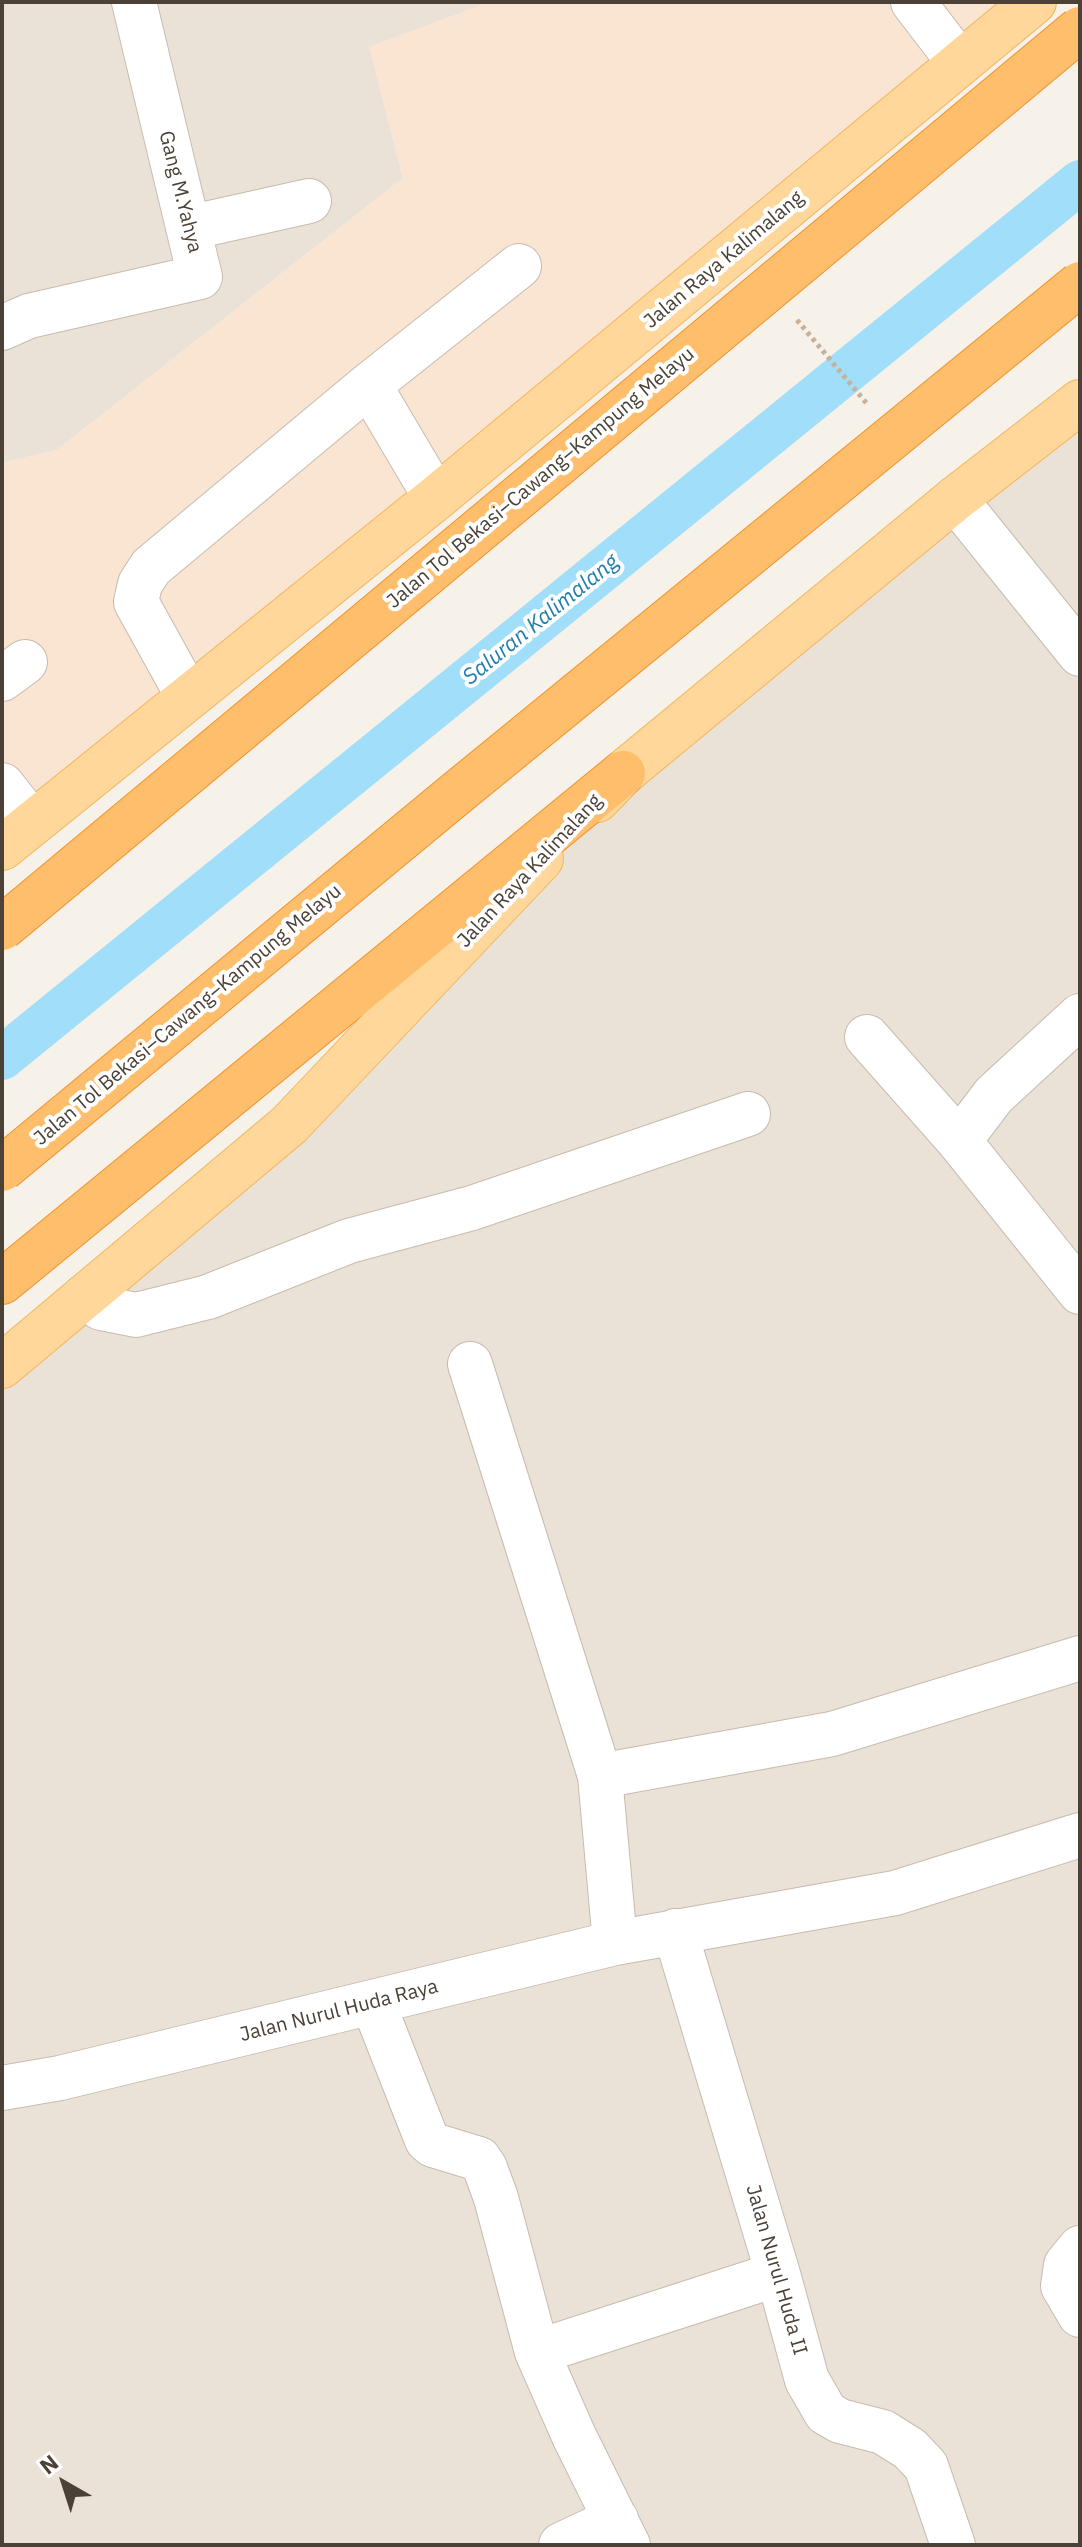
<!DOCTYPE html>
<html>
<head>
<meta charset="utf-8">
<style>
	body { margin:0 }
	#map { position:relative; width:1082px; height:2547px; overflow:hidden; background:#f6f1e9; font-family:"IBM Plex Sans",sans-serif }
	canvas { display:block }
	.frame { position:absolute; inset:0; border:4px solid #4b4136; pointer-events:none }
	.north { position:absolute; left:24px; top:2443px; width:80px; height:80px; -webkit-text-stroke:6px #fff; paint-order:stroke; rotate:321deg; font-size:22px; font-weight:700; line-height:32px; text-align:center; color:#4b4136 }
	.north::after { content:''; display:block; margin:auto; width:28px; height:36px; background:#4b4136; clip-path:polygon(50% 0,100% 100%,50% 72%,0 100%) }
</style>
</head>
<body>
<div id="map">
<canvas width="1082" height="2547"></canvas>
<div class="frame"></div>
<div class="north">N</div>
</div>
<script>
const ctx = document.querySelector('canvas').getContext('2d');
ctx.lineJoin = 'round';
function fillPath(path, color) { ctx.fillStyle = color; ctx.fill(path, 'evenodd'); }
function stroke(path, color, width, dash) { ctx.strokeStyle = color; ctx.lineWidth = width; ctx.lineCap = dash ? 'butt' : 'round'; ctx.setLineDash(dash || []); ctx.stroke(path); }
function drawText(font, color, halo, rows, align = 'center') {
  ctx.font = font + ' "IBM Plex Sans",sans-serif'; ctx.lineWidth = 8; ctx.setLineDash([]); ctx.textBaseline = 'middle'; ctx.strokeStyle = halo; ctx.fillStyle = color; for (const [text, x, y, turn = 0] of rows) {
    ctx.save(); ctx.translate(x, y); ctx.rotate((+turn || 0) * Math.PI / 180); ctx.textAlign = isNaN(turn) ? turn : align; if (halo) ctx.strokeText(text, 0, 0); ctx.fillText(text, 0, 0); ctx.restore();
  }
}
fillPath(new Path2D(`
	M2,2H490L370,47L403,178L57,450L2,463Z
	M1080,403V2545H2V1367L289,1125L531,864Z`), '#ebe2d7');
fillPath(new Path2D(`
	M490,2H1034L2,848V463L57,450L403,178L369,47Z`), '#fae5d3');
stroke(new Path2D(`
	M2,1058L1080,182`), '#a0def9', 44);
const minor = new Path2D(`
	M913,2L959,62
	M188,228L309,201
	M2,328L29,316L200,277L134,2
	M369,385L436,498
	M955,499L1080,654
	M2,679L25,662
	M188,696L136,602L140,584L151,567L369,385L519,266
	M2,785L32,823
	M867,1037L959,1141L994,1095L1080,1016
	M959,1141L1080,1292
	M84,1297L101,1308L136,1315L208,1297L349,1241L472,1208L748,1114
	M470,1364L600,1776L615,1943
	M600,1776L832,1734L1080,1658
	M675,1931L778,2274L807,2380L826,2413L840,2421L883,2432L910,2449L926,2466L953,2545
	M373,2003L427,2140L433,2145L479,2159L485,2168L496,2198L537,2352L574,2436L628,2545
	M2,2088L60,2078L615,1943L895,1893L1080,1835
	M1080,2248L1066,2265L1063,2286L1080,2315
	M537,2352L778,2274
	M561,2545L616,2519`);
const major = new Path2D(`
	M597,800L623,773L955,499L1080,402
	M2,848L436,498L1034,2
	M2,1366L289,1125L541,859`);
const highway = new Path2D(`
	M2,1282L623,773`);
stroke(minor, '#c6bbad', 46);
stroke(major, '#f1b55c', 46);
stroke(highway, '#ef922b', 46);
stroke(new Path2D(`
	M797,320L868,405`), '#c6b29a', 5, [4, 4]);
stroke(minor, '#fff', 44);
stroke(major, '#ffd79a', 44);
stroke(highway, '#ffbe6c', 44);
const highwayBridge = new Path2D(`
	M2,928L1080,29
	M2,1169L458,792L1080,284`);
stroke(highwayBridge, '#ef922b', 46, []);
stroke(highwayBridge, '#ffbe6c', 44);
drawText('20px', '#4b4136', '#fff', [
	["Gang M.Yahya",180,192,76],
	["Jalan Raya Kalimalang",724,260,-40],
	["Jalan Tol Bekasi–Cawang–Kampung Melayu",541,478,-40],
	["Jalan Raya Kalimalang",530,871,-47],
	["Jalan Tol Bekasi–Cawang–Kampung Melayu",188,1015,-40],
	["Jalan Nurul Huda Raya",339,2011,-14],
	["Jalan Nurul Huda II",776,2270,74]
]);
drawText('italic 22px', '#1f7eaa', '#fff', [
	["Saluran Kalimalang",541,620,-39]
]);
</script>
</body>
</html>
